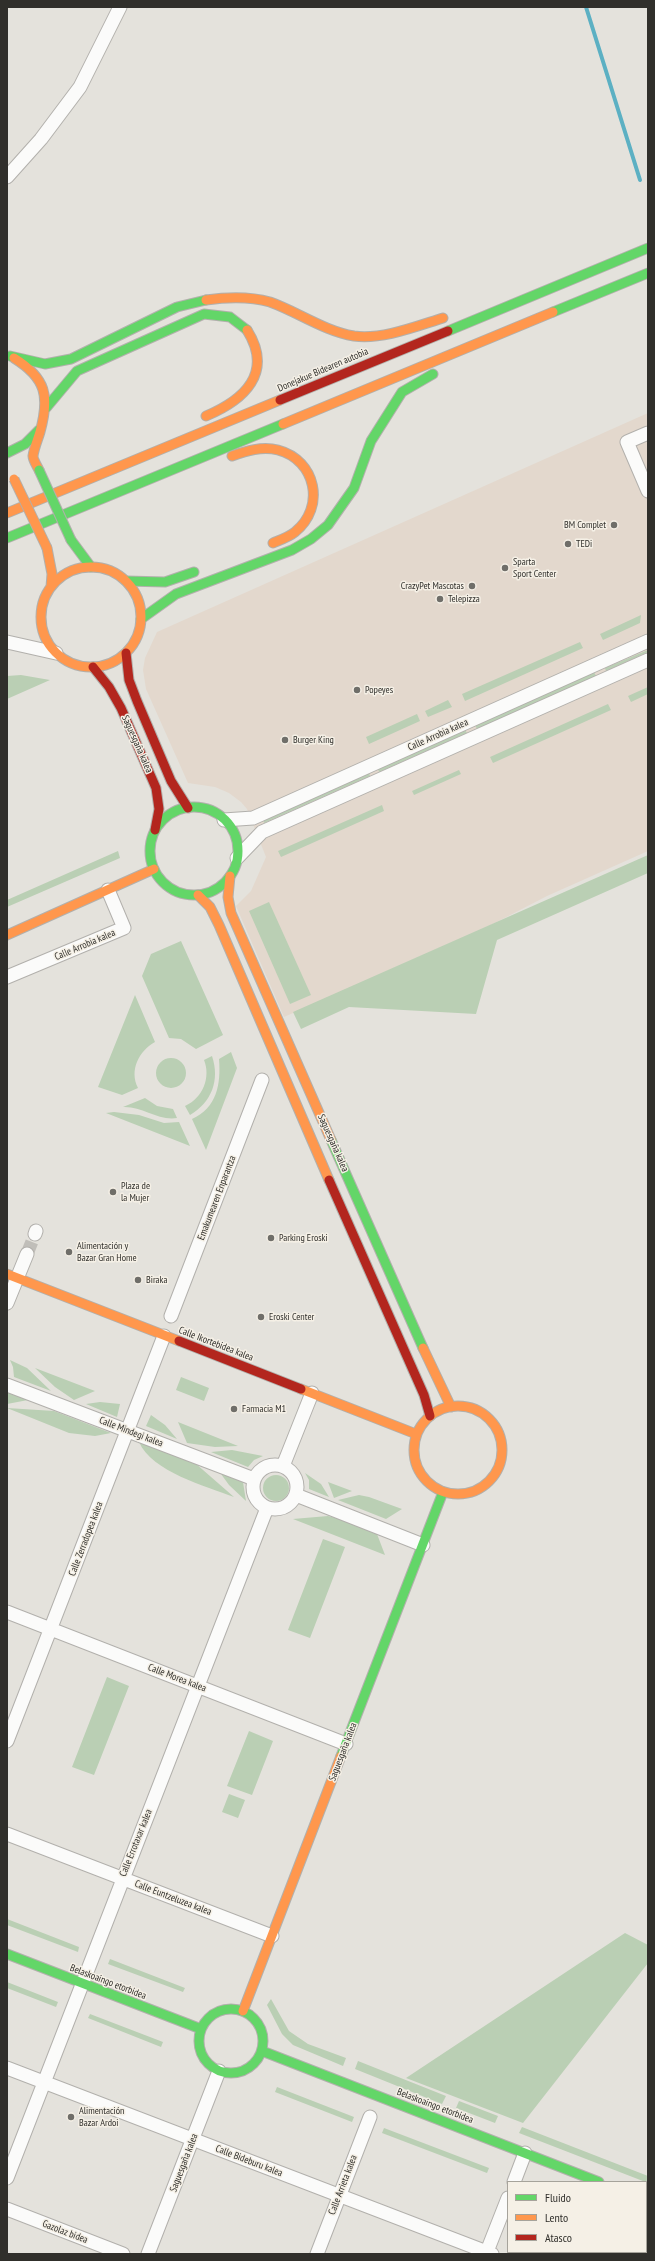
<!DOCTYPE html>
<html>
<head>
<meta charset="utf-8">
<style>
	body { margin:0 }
	#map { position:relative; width:655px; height:2261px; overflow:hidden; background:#e4e2dc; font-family:"PT Sans Narrow",sans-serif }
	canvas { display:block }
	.frame { position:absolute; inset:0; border:8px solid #302f2b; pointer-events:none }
	.legend { position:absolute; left:507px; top:2181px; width:140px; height:72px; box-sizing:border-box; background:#f5f0e6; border:1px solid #a6a39b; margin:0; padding:5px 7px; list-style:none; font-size:12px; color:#302f2b }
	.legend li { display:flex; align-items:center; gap:8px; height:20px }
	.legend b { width:20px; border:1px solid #a6a39b }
</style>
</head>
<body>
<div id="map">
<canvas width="655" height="2261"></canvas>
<div class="frame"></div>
<ul class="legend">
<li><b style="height:5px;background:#63d668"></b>Fluido</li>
<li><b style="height:5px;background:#ff974d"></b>Lento</li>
<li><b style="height:5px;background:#b3261e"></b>Atasco</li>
</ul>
</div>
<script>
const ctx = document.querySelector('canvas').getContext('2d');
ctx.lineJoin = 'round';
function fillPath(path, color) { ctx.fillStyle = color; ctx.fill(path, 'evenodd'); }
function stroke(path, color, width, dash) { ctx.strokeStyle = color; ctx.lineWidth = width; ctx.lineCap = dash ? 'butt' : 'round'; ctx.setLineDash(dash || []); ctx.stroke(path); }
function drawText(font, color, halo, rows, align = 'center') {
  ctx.font = font + ' "PT Sans Narrow",sans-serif'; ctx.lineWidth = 3; ctx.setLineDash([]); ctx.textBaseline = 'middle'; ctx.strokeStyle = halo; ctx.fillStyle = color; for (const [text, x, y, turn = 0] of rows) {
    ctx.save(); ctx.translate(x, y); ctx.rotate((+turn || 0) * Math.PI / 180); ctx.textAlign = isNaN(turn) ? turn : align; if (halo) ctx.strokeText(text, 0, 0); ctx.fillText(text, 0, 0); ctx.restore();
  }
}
fillPath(new Path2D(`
	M648,413V851L547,896L491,925L284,1017L236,906L251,891L266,857L247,809L241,802L229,793L215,787L188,783L146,689L143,670L145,658L157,632Z`), '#e3d8cd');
fillPath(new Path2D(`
	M641,615L640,623L603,640L600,634Z
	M580,642L583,648L465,701L462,694Z
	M648,650V652L606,671L605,668Z
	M594,672L596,676L477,729L475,725Z
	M21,675L50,680L7,699V676Z
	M648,687V694L631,702L628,696Z
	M448,700L452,707L428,717L425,711Z
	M608,704L611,710L493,763L490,757Z
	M417,714L420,721L369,744L366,737Z
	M465,730L467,733L379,772L378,769Z
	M459,770L461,774L414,795L412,791Z
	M369,773L370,776L264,823L263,819Z
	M382,805L384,811L281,857L278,851Z
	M118,851L120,858L7,907V900Z
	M648,855V873L497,940L476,1014L349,1007L301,1029L293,1012Z
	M269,902L311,995L290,1004L249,911Z
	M181,941L223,1035L196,1049L181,1039L169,1038L142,976L151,954Z
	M135,995L155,1042C139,1051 129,1070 138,1088L122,1095L98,1087Z
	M231,1052L237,1068L206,1150L192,1119C217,1108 221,1084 219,1059Z
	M212,1056C220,1080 212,1102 190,1115L185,1106C203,1098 211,1077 204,1060Z
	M156 1073a15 15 0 1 1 30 0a15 15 0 1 1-30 0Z
	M145,1098L157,1106L173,1109L177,1118C158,1121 142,1106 123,1107Z
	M114,1112L139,1115L164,1123L179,1122L190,1146L106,1113Z
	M10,1360L27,1368L51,1391L14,1377L13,1367Z
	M35,1368L95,1391L74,1400L55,1387Z
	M181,1377L209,1388L204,1401L176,1390Z
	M7,1392L28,1400L7,1404Z
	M100,1402L120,1404L117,1417L86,1404Z
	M7,1408L54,1411L111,1433L95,1436L69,1433Z
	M151,1415L165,1425L177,1439L146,1426Z
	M178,1422L238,1446L215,1447L187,1443Z
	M139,1442L195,1463L234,1497C206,1486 152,1472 139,1442Z
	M232,1450L263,1456L254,1460L248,1467L211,1452Z
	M305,1473L321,1484L329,1497L309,1489V1480Z
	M221,1474L243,1482L246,1501L229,1485Z
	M263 1488a13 13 0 1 1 26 0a13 13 0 1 1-26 0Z
	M328,1482L352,1491L334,1498Z
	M359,1495L369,1497L402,1509L386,1519L338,1500Z
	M328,1516L347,1521L377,1534L385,1555L293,1519Z
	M323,1539L345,1547L310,1638L288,1630Z
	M107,1677L129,1686L94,1775L72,1767Z
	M249,1731L273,1741L252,1795L227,1786Z
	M229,1794L245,1800L238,1818L222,1812Z
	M7,1919L79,1947L78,1952L7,1925Z
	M625,1933L648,1945V1963L523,2123L406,2078Z
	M110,1959L185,1988L183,1992L108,1964Z
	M7,1982L58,2002L56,2007L7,1988Z
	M271,1999L289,2031L308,2044L346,2058L343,2066L293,2045L282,2034L267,2005Z
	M90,2014L163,2042L161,2047L88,2018Z
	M358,2061L446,2096L442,2104L355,2069Z
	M277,2087L354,2117L352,2122L275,2092Z
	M459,2101L498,2116L495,2123L456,2108Z
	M522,2127L648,2176V2183L519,2133Z
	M384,2128L489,2168L487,2173L382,2133Z`), '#bacfb4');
stroke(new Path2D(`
	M586,7L640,180`), '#5cb0c3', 4);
stroke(new Path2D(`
	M27,1254L35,1234`), '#c0beb9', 13, [13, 6]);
const street = new Path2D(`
	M7,177L41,139L80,87L120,7
	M648,433L627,442L648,491
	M7,642L56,653
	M224,820L253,818L648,641
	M237,858L262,832L648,660
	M7,977L124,928L108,890
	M35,1234L36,1231
	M7,1303L27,1254
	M171,1316L262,1080
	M7,1385L254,1479
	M253 1487a22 22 0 1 1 44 0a22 22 0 1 1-44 0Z
	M283,1466L312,1393
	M296,1495L423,1545
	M7,1612L346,1744
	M7,1741L164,1336
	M7,1834L272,1936
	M7,2068L492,2254
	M7,2178L267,1508
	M514,2182L525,2153
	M7,2209L123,2254
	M148,2254L219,2071
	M317,2254L370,2117
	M486,2254L508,2198`);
const fast = new Path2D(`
	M553,312L648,273
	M448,331L648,248
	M10,356L45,364L71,359L177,307L206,300
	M46,408L77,371L204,314L230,317L247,330
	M7,453L25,444L39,430
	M7,538L283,424
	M71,540L91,567
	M126,581L165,582L194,572
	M141,619L176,594L292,550L311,539L328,525L354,488L371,441L402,392L433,374
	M150 851a44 44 0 1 1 88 0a44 44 0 1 1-88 0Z
	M331,1140L423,1348
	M341,1756L443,1492
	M7,1954L201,2029
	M199 2041a32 32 0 1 1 64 0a32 32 0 1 1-64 0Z
	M262,2051L599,2182
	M646,2200L648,2201`);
const slow = new Path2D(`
	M206,300C227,297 249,296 270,302C298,312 324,331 354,336C382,340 417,326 443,318
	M14,358C46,378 50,396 40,432C38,439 34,448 33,456C33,460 37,466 39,470
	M206,416C244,400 274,373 247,330
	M283,424L553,312
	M232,456C246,451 262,446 278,450C316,460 326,507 295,532C289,537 280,540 273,543
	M7,513L280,400
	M47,548L52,574L51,587
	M41 617a50 50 0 1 1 100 0a50 50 0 1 1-100 0Z
	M230,876L228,897L231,913L331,1140
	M198,895L210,907L219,925L329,1180
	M7,935L154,869
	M7,1274L179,1341
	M423,1348L451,1407
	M301,1389L416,1434
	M414 1450a44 44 0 1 1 88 0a44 44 0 1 1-88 0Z
	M243,2011L341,1756`);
const jam = new Path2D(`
	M280,400L448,331
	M126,653L129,680L137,701L171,781L188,808
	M93,667L109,687L121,708L156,788L159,809L155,830
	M329,1180L424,1395L430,1416
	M179,1341L301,1389`);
stroke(street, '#b2b0ac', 15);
stroke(fast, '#b2b0ac', 11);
stroke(slow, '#b2b0ac', 11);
stroke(jam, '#b2b0ac', 11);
stroke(street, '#fbfbfa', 13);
stroke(fast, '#63d668', 9);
stroke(slow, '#ff974d', 9);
stroke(jam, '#b3261e', 9);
const fastBridge = new Path2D(`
	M39,470L71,540`);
const slowBridge = new Path2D(`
	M14,479L47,548`);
stroke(fastBridge, '#b2b0ac', 11, []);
stroke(slowBridge, '#b2b0ac', 11, []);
stroke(fastBridge, '#63d668', 9);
stroke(slowBridge, '#ff974d', 9);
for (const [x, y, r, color] of [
	[614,525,4,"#6f6e69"],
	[568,544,4,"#6f6e69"],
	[505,568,4,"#6f6e69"],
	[472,586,4,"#6f6e69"],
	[440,599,4,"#6f6e69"],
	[357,690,4,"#6f6e69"],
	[285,740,4,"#6f6e69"],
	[113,1192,4,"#6f6e69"],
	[271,1238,4,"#6f6e69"],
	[69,1252,4,"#6f6e69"],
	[138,1280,4,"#6f6e69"],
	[261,1317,4,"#6f6e69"],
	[234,1409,4,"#6f6e69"],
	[71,2117,4,"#6f6e69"]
]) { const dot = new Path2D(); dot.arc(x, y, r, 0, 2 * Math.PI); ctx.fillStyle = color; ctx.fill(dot); stroke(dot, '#f5f0e6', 1.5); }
drawText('10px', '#302f2b', '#f5f0e6', [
	["Donejakue Bidearen autobia",323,370,-23],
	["Calle Arrobia kalea",438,735,-24],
	["Saguesgaña kalea",137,744,66],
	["Calle Arrobia kalea",85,945,-23],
	["Saguesgaña kalea",333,1143,66],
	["Emakumearen Enparantza",217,1198,-69],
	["Calle Ikortebidea kalea",216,1344,21],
	["Calle Mindegi kalea",131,1432,21],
	["Calle Zerradopea kalea",86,1539,-69],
	["Calle Morea kalea",177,1678,21],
	["Saguesgaña kalea",343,1752,-69],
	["Calle Errotaxar kalea",136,1843,-68],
	["Calle Euntzeluzea kalea",173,1898,21],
	["Belaskoaingo etorbidea",108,1982,21],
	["Belaskoaingo etorbidea",435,2106,21],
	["Calle Bideburu kalea",249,2161,21],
	["Saguesgaña kalea",184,2163,-69],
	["Calle Arrieta kalea",343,2185,-69],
	["Gazolaz bidea",65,2232,21]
]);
drawText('10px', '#302f2b', '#f5f0e6', [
	["BM Complet",606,525,"right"],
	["TEDi",576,544],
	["Sparta",513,562],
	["Sport Center",513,574],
	["CrazyPet Mascotas",464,586,"right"],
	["Telepizza",448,599],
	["Popeyes",365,690],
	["Burger King",293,740],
	["Plaza de",121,1186],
	["la Mujer",121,1198],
	["Parking Eroski",279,1238],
	["Alimentación y",77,1246],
	["Bazar Gran Home",77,1258],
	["Biraka",146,1280],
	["Eroski Center",269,1317],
	["Farmacia M1",242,1409],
	["Alimentación",79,2111],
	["Bazar Ardoi",79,2123]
], 'left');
</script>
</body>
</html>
